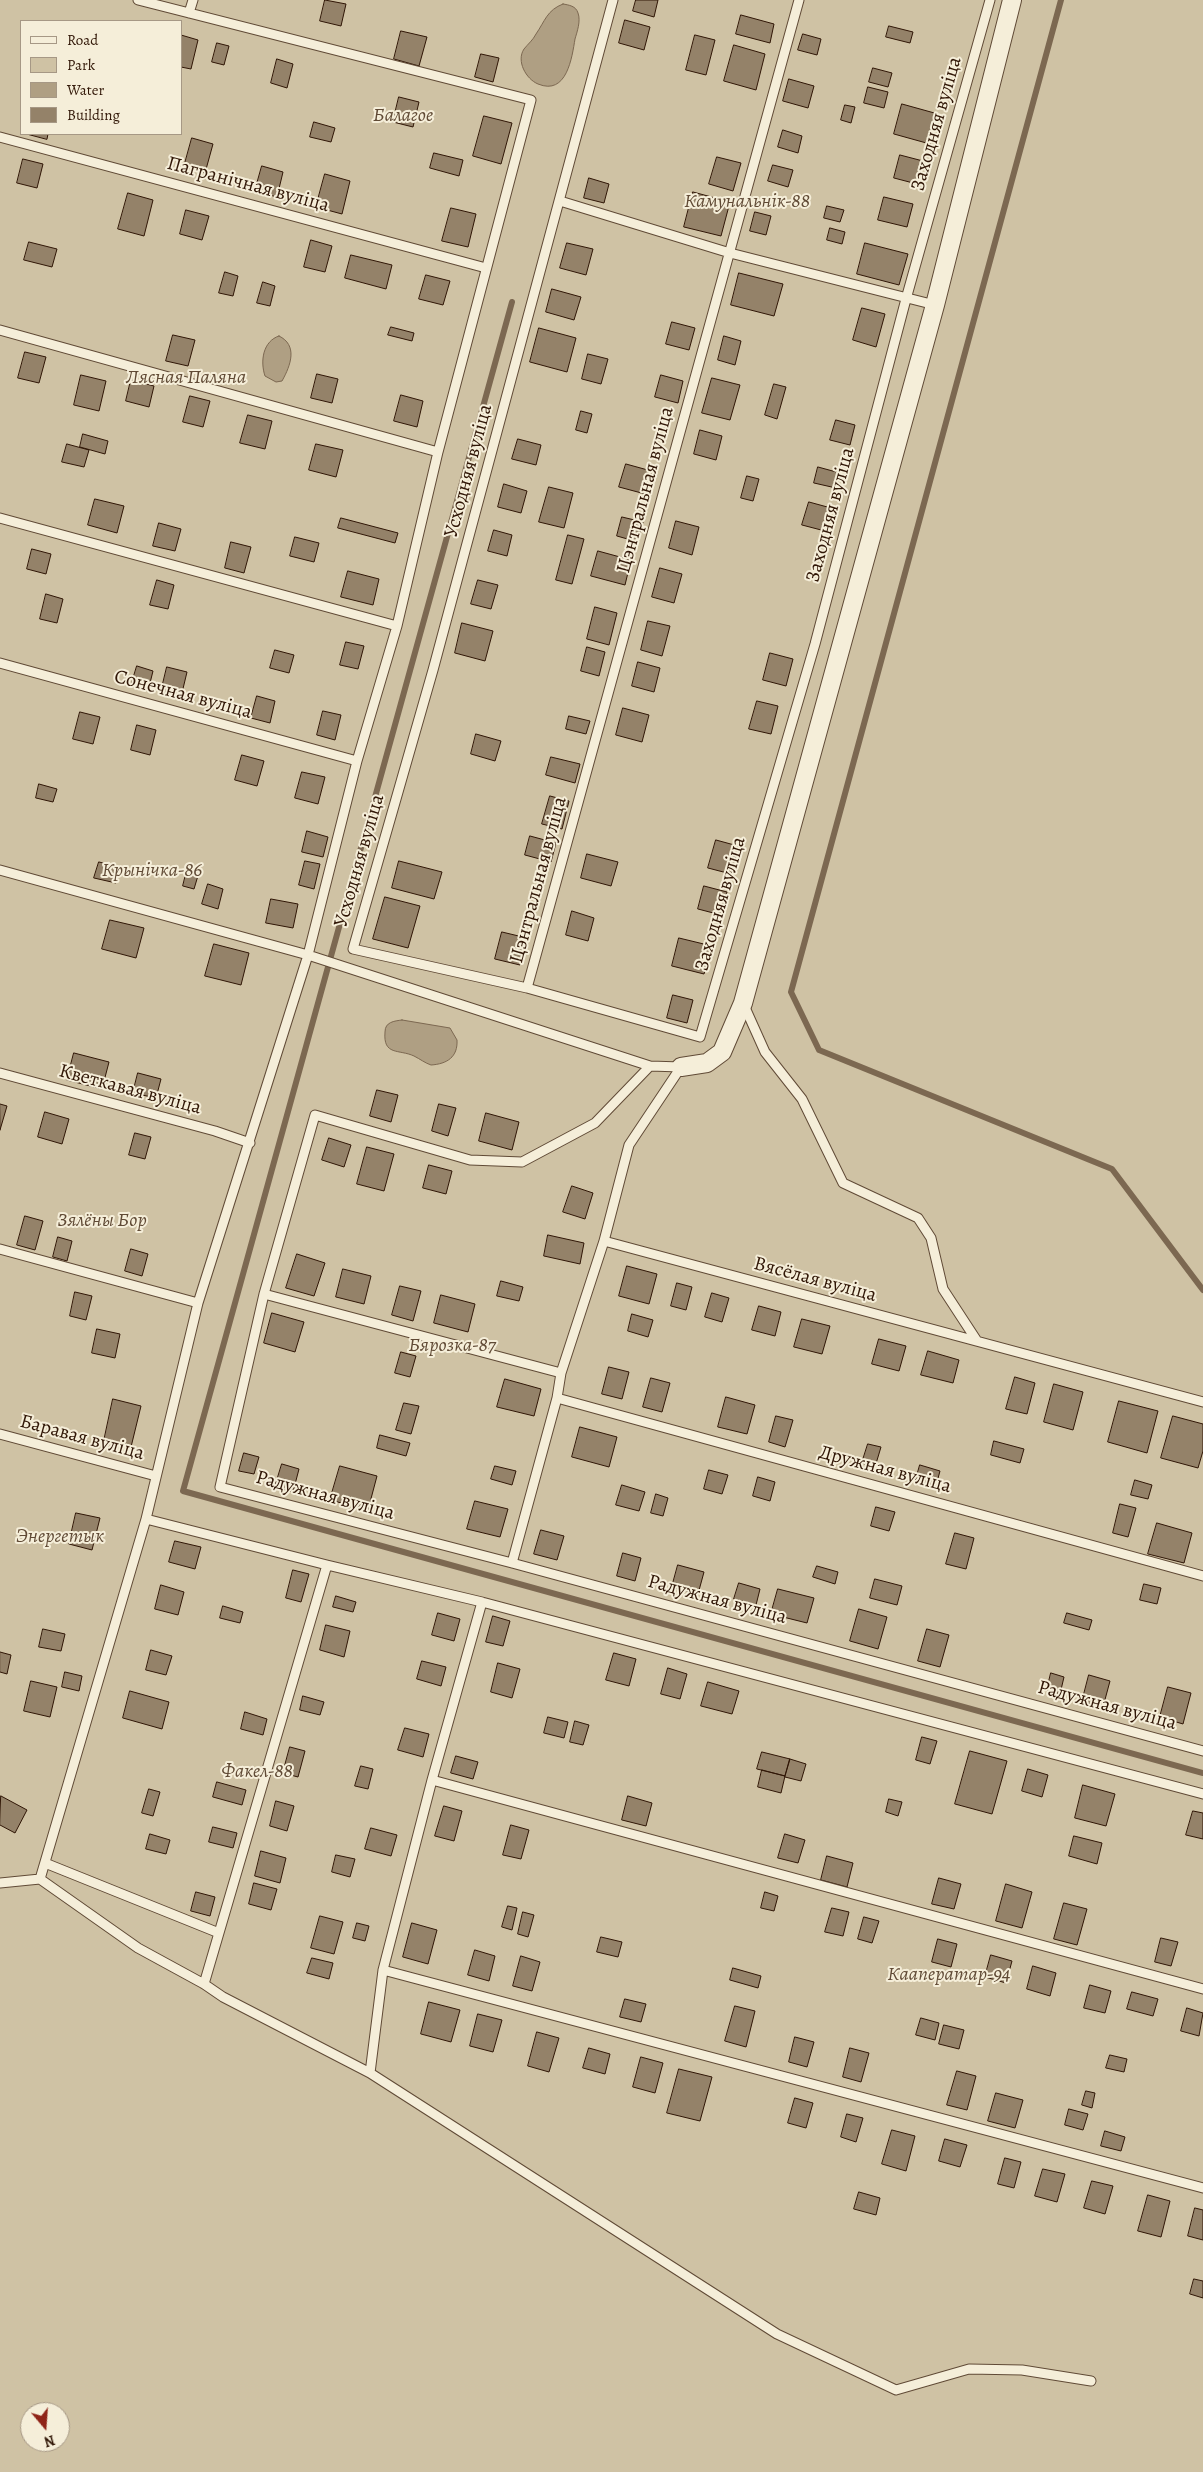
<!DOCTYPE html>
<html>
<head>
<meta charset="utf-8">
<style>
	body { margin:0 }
	#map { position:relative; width:1203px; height:2472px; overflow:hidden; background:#f0e5c4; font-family:Alegreya,serif }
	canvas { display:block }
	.legend { position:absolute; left:20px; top:20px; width:162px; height:115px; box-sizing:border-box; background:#f5eed9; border:1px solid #a69885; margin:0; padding:6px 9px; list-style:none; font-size:15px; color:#301606 }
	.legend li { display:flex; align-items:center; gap:10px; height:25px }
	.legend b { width:25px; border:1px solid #a69885 }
	.north { position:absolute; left:20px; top:2402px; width:50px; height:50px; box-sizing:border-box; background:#f5eed9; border:1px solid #a69885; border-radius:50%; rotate:162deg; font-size:14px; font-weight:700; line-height:20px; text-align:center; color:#301606 }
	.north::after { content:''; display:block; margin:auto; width:18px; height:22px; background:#8f2418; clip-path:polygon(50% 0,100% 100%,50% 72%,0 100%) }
</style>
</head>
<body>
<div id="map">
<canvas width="1203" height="2472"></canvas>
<ul class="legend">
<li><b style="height:6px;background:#f5eed9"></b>Road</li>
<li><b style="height:14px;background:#cfc2a4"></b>Park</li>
<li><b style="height:14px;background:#af9f83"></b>Water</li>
<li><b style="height:14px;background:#948269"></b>Building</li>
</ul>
<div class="north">N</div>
</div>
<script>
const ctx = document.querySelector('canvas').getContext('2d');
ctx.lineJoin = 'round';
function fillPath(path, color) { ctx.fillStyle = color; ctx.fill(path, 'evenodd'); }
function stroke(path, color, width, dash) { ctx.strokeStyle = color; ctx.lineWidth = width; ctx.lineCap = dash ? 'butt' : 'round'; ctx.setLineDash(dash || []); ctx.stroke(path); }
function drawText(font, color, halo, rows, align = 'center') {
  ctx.font = font + ' Alegreya,serif'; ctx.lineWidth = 4; ctx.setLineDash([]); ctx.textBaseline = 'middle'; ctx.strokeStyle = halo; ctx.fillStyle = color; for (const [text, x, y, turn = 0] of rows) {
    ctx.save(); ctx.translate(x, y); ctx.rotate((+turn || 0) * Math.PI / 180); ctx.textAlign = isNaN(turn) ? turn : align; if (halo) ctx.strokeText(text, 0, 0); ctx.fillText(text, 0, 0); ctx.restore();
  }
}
fillPath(new Path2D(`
	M0,0H1203V2472H0ZM21,21H181V134H21ZM30,2412H60V2442H30Z`), '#cfc2a4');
const water = new Path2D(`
	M563,4C569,5 576,6 578,13C581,21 577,32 575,39C572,57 567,96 538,84C526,79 516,61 524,49C528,44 533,40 536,34C545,21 547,10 563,4Z
	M279,336C298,345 291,365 282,381L276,382L265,376C260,361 263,341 279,336Z
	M402,1020L450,1028L457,1040C458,1057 447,1064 431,1065C425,1063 420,1059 414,1056C399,1049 383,1056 385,1032C385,1022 394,1021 402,1020Z`);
fillPath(water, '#af9f83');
stroke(water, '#7c6851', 1);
stroke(new Path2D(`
	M1061,0L791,992L819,1050L1112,1169L1203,1290
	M512,302L183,1491L1203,1773`), '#7c6851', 6);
const building = new Path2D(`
	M325,0L346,4L341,26L320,21Z
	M636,0H658L654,17L633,11Z
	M741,15L774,24L770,43L736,34Z
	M625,20L650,27L644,50L619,43Z
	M889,26L913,32L910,43L886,37Z
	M401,31L427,37L419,66L394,59Z
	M803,34L821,39L817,55L798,50Z
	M181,35L198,40L191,69L181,67Z
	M695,35L715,40L706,75L686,70Z
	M217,43L229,46L224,65L212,62Z
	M734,45L765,54L756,90L724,81Z
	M481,54L499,58L493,82L475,77Z
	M277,59L293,64L287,88L271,83Z
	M873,68L892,73L888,87L869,82Z
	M789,79L814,86L808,108L783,101Z
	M868,87L888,92L884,108L864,103Z
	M399,97L419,102L413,127L393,122Z
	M902,104L938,114L930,144L894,134Z
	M845,105L855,107L851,123L841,120Z
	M484,116L512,123L501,164L473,156Z
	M314,122L335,128L331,142L310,137Z
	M783,130L802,136L798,153L778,147Z
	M27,134H48L47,139Z
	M192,138L213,144L205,173L184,167Z
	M434,153L463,160L459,176L430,168Z
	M900,155L923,161L917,184L894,178Z
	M717,157L741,163L733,191L709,184Z
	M23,159L43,164L37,188L17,183Z
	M773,165L793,170L788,187L768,181Z
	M262,166L283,172L277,197L255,191Z
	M325,174L350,181L342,214L316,207Z
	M589,178L609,184L604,203L584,198Z
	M693,192L730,202L721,236L684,227Z
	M128,193L153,200L144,236L118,229Z
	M884,197L913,204L907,227L878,220Z
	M827,206L844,210L840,222L824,218Z
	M451,208L476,214L468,247L442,241Z
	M186,210L209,216L202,240L180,234Z
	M755,212L771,216L766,235L750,231Z
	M830,228L845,232L842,244L827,240Z
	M311,240L332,246L325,272L304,267Z
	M29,242L57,249L52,267L24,260Z
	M567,243L593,249L586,275L560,268Z
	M865,243L908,254L899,285L857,274Z
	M351,255L392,265L386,289L345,278Z
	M225,272L238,276L233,296L219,293Z
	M739,273L783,284L774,316L731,305Z
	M426,275L450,281L443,305L419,299Z
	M263,282L275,286L270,306L257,303Z
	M552,289L581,297L574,320L546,312Z
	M862,308L885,314L876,347L853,340Z
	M672,322L695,328L689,350L666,344Z
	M391,327L414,333L412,341L388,335Z
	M539,328L576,338L567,372L530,362Z
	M173,335L195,340L188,366L166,361Z
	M724,336L741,341L735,365L718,360Z
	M25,352L46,357L39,383L18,378Z
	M588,354L608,359L601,384L582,379Z
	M317,374L338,379L332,403L311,398Z
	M81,375L106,381L99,411L74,405Z
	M661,375L683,381L678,403L655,397Z
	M712,378L740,385L730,420L702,413Z
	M131,380L154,386L149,407L126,401Z
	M774,384L786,387L777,419L765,415Z
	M401,395L423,401L417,427L394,421Z
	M190,396L210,401L203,427L183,422Z
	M581,411L592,414L587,433L576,430Z
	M248,415L272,421L265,449L240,443Z
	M836,420L855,425L850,445L830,440Z
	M700,430L722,436L716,460L694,454Z
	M83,434L108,441L105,454L80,447Z
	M518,439L541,445L536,465L512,459Z
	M67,444L89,450L84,467L62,462Z
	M316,444L343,450L336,477L309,470Z
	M626,464L655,472L649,495L619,487Z
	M818,467L840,473L836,488L814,483Z
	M747,476L759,479L753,501L741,498Z
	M504,484L527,491L521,513L498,507Z
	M549,487L573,493L564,528L539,522Z
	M95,499L124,506L117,533L88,525Z
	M809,502L831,508L825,531L802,525Z
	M622,517L643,522L638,542L617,536Z
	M341,518L398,533L395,543L338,528Z
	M676,521L699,527L692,555L669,548Z
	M159,523L181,529L175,551L153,546Z
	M494,530L512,535L507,556L488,551Z
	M568,535L584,539L572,584L556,580Z
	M295,537L319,543L314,562L290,556Z
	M231,542L251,547L244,573L225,568Z
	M32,549L51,554L46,574L27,569Z
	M598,551L631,560L625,585L591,576Z
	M660,568L682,574L674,603L652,597Z
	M348,571L379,579L373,605L341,597Z
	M157,580L174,585L168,609L150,605Z
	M478,580L498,585L491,609L471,604Z
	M46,594L63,599L57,623L40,619Z
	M595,607L617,613L609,645L587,639Z
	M648,621L670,626L662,656L641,650Z
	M462,623L493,631L485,661L455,653Z
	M346,642L364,646L358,669L340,665Z
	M587,647L605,652L599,676L581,671Z
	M275,650L294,655L289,673L270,668Z
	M770,653L793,659L786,686L763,680Z
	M638,662L660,668L654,692L632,686Z
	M137,666L153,671L148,691L131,686Z
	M167,667L187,672L181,697L161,692Z
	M257,696L275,701L270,723L251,718Z
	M757,701L778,706L771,734L749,729Z
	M623,708L649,715L642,742L616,735Z
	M323,711L341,715L335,740L317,735Z
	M80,712L100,717L93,744L73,739Z
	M569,716L590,721L586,734L566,729Z
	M137,725L156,730L150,755L131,750Z
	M476,734L501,741L495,761L471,754Z
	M242,755L264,761L257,786L235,780Z
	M551,757L580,764L575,783L546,775Z
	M302,772L325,777L318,804L295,798Z
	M39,784L57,789L53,802L36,798Z
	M550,796L569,801L562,829L542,824Z
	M307,831L328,837L323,857L302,852Z
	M530,836L556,843L551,862L525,855Z
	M716,840L738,846L731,874L708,868Z
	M587,854L618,862L611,886L581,878Z
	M305,861L320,864L314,889L299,885Z
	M399,861L442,872L434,899L392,888Z
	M99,862L120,867L116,883L94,878Z
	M188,866L200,869L194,889L183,886Z
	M208,884L223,889L218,909L202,904Z
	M704,886L727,892L721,915L698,909Z
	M385,897L420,906L408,948L373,939Z
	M271,899L298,904L293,928L266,923Z
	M572,911L594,918L588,941L566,935Z
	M110,920L144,928L136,958L102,949Z
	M502,932L527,938L520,965L495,959Z
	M679,938L712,946L704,974L672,966Z
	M214,944L249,953L241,985L205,976Z
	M673,995L693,1000L687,1023L667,1018Z
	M74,1053L109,1062L102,1089L67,1080Z
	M138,1073L161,1079L156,1098L133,1093Z
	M377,1090L398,1095L391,1122L370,1116Z
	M0,1104L7,1106L0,1130Z
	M439,1104L456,1108L448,1136L432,1131Z
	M45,1112L69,1119L62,1144L38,1137Z
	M486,1113L519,1122L512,1150L479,1141Z
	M135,1133L151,1137L145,1159L129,1155Z
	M329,1138L351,1145L344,1167L322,1160Z
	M367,1147L394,1154L384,1191L357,1184Z
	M429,1165L452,1171L446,1194L423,1188Z
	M572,1186L593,1193L585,1219L563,1212Z
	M25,1216L43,1221L35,1250L17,1245Z
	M548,1235L584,1243L580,1264L544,1256Z
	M58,1237L72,1241L67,1261L53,1257Z
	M131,1249L148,1254L142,1276L125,1271Z
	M297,1254L325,1263L314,1296L286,1288Z
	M627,1266L657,1274L649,1304L619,1296Z
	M343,1269L371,1276L364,1304L336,1297Z
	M501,1281L523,1287L519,1301L497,1296Z
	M677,1283L692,1287L686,1310L671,1306Z
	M400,1286L421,1291L413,1321L392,1315Z
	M75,1292L92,1296L86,1320L70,1316Z
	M712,1293L729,1298L722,1322L705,1317Z
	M441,1295L475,1304L468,1332L434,1323Z
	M759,1306L781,1312L775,1336L752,1330Z
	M272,1313L304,1322L295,1352L264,1343Z
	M632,1314L653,1320L648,1337L628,1331Z
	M802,1319L830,1326L822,1354L794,1347Z
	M97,1329L120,1334L115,1358L92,1353Z
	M879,1339L906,1346L899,1371L872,1364Z
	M928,1351L959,1360L953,1383L921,1375Z
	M401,1352L416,1356L410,1377L395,1373Z
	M609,1367L629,1372L622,1399L602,1394Z
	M1015,1377L1035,1383L1027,1414L1006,1409Z
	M651,1378L670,1383L662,1412L643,1407Z
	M505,1379L541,1389L534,1416L497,1407Z
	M1054,1384L1083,1392L1073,1430L1044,1422Z
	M726,1397L755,1405L747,1434L718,1427Z
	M113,1399L141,1406L131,1447L104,1441Z
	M1119,1401L1158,1411L1147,1453L1108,1442Z
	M404,1403L419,1406L411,1434L396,1430Z
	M776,1416L793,1420L785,1447L769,1442Z
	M1173,1416L1203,1424V1451L1198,1468L1161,1458Z
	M580,1427L617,1437L609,1467L572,1457Z
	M380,1435L410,1443L406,1456L377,1448Z
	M994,1441L1024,1449L1020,1463L991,1455Z
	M868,1444L881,1447L875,1467L862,1463Z
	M244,1453L259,1457L254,1474L239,1471Z
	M282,1464L299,1469L293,1492L275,1487Z
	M920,1465L940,1471L935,1489L915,1483Z
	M340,1466L377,1476L368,1510L330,1500Z
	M495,1466L516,1471L512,1485L491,1479Z
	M709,1470L728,1475L722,1494L704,1489Z
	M758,1477L775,1482L770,1501L753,1496Z
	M1135,1480L1152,1485L1148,1499L1131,1495Z
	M622,1485L645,1492L639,1511L616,1505Z
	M656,1494L668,1498L663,1516L651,1513Z
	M475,1501L508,1509L500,1537L467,1529Z
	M1120,1504L1136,1508L1128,1537L1113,1533Z
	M876,1507L895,1512L889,1531L871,1526Z
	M76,1513L100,1518L92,1550L69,1544Z
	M1157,1523L1192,1533L1184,1563L1148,1554Z
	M541,1530L564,1536L557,1560L534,1554Z
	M955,1533L974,1538L966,1569L946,1564Z
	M175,1541L201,1547L195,1569L169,1562Z
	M623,1553L641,1558L635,1581L617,1576Z
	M678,1565L704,1572L698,1594L672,1587Z
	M817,1566L838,1572L835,1584L813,1577Z
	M293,1570L309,1574L301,1602L286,1598Z
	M875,1579L902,1586L897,1605L870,1598Z
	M739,1583L760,1589L756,1605L734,1599Z
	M1144,1584L1161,1588L1157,1604L1140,1600Z
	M161,1585L184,1592L178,1615L155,1609Z
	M778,1589L814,1598L807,1623L771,1614Z
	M336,1596L356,1602L353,1612L333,1607Z
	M223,1606L243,1612L240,1623L220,1618Z
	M859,1609L887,1617L878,1649L850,1641Z
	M438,1613L460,1619L454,1641L432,1635Z
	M1067,1613L1092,1620L1089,1630L1064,1623Z
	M493,1616L510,1621L503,1646L486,1642Z
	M326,1625L350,1631L344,1657L320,1650Z
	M43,1629L65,1634L61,1651L39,1647Z
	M927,1629L949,1635L940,1667L918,1661Z
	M151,1650L172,1656L166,1675L146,1670Z
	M0,1652L11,1655L7,1674L0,1672Z
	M614,1653L636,1659L629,1686L606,1680Z
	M422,1661L446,1667L441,1686L417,1679Z
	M498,1663L520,1669L512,1698L491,1692Z
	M668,1668L687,1674L680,1699L661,1694Z
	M65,1672L82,1676L79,1691L62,1687Z
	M1051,1673L1064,1677L1060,1694L1047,1690Z
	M1089,1675L1110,1681L1103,1707L1082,1702Z
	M31,1681L57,1687L50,1717L24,1711Z
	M708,1682L739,1691L732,1714L701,1706Z
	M1168,1687L1191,1693L1183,1724L1160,1717Z
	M130,1691L169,1702L162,1729L123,1718Z
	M303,1696L324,1702L320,1715L300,1710Z
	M245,1712L267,1719L263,1735L241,1729Z
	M548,1717L568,1722L564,1738L544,1733Z
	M575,1721L589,1725L583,1745L570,1742Z
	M405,1728L429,1734L423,1757L398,1750Z
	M922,1737L937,1741L930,1764L916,1760Z
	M290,1747L305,1751L298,1777L283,1773Z
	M970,1751L1007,1761L992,1814L955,1804Z
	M762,1752L790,1759L785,1776L757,1769Z
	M456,1756L478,1762L473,1779L451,1773Z
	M790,1759L806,1764L801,1781L785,1777Z
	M361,1766L373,1769L368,1789L355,1786Z
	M1028,1769L1048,1775L1042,1797L1022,1791Z
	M762,1770L785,1776L781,1793L758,1787Z
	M217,1782L246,1790L242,1805L213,1797Z
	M1083,1785L1115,1794L1106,1826L1075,1818Z
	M149,1789L160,1792L153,1816L142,1813Z
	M1,1796L27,1810L15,1833L0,1825Z
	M628,1796L652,1803L646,1826L622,1820Z
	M889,1799L902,1802L898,1816L886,1812Z
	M276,1801L294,1806L287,1831L270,1826Z
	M444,1806L462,1811L454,1841L435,1836Z
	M1193,1811L1203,1813V1839L1186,1835Z
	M511,1825L529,1830L521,1859L503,1855Z
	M213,1827L237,1833L233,1848L209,1842Z
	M371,1828L397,1835L391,1856L365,1849Z
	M150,1834L170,1840L166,1854L146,1849Z
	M785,1834L805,1840L798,1863L778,1858Z
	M1074,1836L1102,1843L1097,1864L1069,1856Z
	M261,1851L286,1858L280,1883L255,1876Z
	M336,1855L355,1859L350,1877L332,1872Z
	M827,1856L853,1863L847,1887L821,1880Z
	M939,1878L961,1884L954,1909L932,1904Z
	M254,1883L277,1889L271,1910L249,1904Z
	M1006,1884L1032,1892L1022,1928L996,1921Z
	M196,1892L215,1897L210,1916L191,1911Z
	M765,1892L778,1896L774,1911L761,1908Z
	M1064,1903L1087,1909L1077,1945L1054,1939Z
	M508,1906L517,1908L512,1930L502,1927Z
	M832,1908L849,1912L843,1936L825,1932Z
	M523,1912L534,1915L528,1937L518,1934Z
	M320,1916L343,1922L334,1954L311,1948Z
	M864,1917L879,1921L872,1943L858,1939Z
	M357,1923L369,1926L365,1941L353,1938Z
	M412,1923L437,1930L428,1964L403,1957Z
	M601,1937L622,1942L618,1957L597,1952Z
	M1161,1938L1178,1942L1171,1966L1155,1962Z
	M938,1939L957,1944L951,1967L932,1962Z
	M475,1950L495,1956L489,1981L468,1975Z
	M991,1955L1012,1961L1006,1983L985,1977Z
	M521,1956L540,1962L532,1991L513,1986Z
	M312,1958L333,1963L329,1979L307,1973Z
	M1033,1966L1056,1973L1050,1996L1027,1989Z
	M733,1968L761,1976L758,1988L730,1980Z
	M1090,1985L1111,1991L1105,2013L1084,2008Z
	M1132,1992L1158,1999L1153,2016L1127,2009Z
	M625,1999L646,2004L641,2022L620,2017Z
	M429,2002L460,2010L451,2042L421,2034Z
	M735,2006L755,2011L746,2047L725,2041Z
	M1187,2008L1203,2013L1199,2036L1181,2031Z
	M478,2014L502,2020L493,2052L470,2046Z
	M921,2018L939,2023L935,2040L916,2035Z
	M944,2025L964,2030L959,2049L939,2044Z
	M537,2032L559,2038L549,2072L528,2066Z
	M795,2037L814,2042L807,2067L789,2062Z
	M589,2048L610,2054L605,2074L583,2068Z
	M850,2048L869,2053L861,2082L843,2077Z
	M1110,2055L1127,2059L1124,2072L1106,2068Z
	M641,2057L663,2063L655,2093L633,2087Z
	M679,2069L712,2077L700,2121L667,2113Z
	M957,2071L976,2076L967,2110L947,2105Z
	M1086,2091L1095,2093L1092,2108L1082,2105Z
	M996,2093L1023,2100L1015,2128L988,2121Z
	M795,2098L813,2103L806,2128L788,2123Z
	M1069,2109L1088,2114L1083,2130L1065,2125Z
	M847,2114L863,2118L856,2142L841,2137Z
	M892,2130L915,2136L906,2171L882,2164Z
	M1105,2131L1125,2137L1121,2151L1101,2146Z
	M945,2139L967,2145L960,2167L939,2161Z
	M1005,2158L1021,2162L1014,2188L998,2184Z
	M1043,2169L1065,2174L1057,2202L1035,2196Z
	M1092,2181L1113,2186L1105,2214L1084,2208Z
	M859,2192L880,2198L876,2215L854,2209Z
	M1148,2195L1170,2201L1161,2237L1138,2231Z
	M1195,2208L1203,2210V2240L1188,2236Z
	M1194,2279L1203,2281V2298L1190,2294Z`);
fillPath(building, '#948269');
stroke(building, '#301606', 1);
const service = new Path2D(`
	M138,0L531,100L438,452L397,626L357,761L308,955L198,1303L146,1519L327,1565L482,1602L432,1780L383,1970L370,2073
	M613,0L433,670L353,949L527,988L700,1037L815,644L906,299L990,0
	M189,13L193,0
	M0,137L486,268
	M560,201L730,253L935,305
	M0,330L438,452
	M0,518L397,626
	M0,663L357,761
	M0,870L308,955L650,1066L681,1067
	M527,988L799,0
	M743,1003L765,1052L802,1099L843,1183L918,1218L931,1238L943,1289L977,1341
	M650,1066L595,1123L522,1162L470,1160L315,1115L264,1294L220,1487L512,1563L1203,1751
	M681,1067L629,1145L604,1241L1203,1402
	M0,1073L215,1131L250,1143
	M0,1249L198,1303
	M264,1294L561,1373
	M557,1398L1203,1576
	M0,1434L156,1476
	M512,1563L557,1398L561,1373L604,1241
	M482,1602L1203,1794
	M432,1780L1203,1989
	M45,1863L219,1933
	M40,1879L146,1519
	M0,1883L40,1879L138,1948L204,1984L223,1997L370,2073L777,2334L896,2390L969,2369L1022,2370L1091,2381
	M383,1970L1203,2188
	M204,1984L327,1565`);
const minor = new Path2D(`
	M681,1067L707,1063L722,1052L743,1003L935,305L1012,0`);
stroke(service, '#604a36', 11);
stroke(minor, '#604a36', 20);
stroke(service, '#f5eed9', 9);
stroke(minor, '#f5eed9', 18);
drawText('italic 20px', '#604a35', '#f5eed9', [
	["Балагое",403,116],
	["Камунальнік-88",747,202],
	["Лясная Паляна",186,378],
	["Крынічка-86",152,871],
	["Зялёны Бор",102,1221],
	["Бярозка-87",452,1346],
	["Энергетык",60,1537],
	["Факел-88",257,1772],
	["Кааператар-94",949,1975]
]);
drawText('20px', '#301606', '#f5eed9', [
	["Заходняя вуліца",937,124,-74],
	["Пагранічная вуліца",248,185,15],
	["Усходняя вуліца",469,471,-75],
	["Цэнтральная вуліца",646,490,-75],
	["Заходняя вуліца",831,515,-75],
	["Сонечная вуліца",183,695,15],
	["Усходняя вуліца",360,861,-74],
	["Цэнтральная вуліца",539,880,-75],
	["Заходняя вуліца",721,904,-74],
	["Кветкавая вуліца",130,1090,15],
	["Вясёлая вуліца",815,1280,15],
	["Баравая вуліца",82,1438,15],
	["Дружная вуліца",885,1470,15],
	["Радужная вуліца",325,1496,15],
	["Радужная вуліца",717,1600,15],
	["Радужная вуліца",1107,1706,15]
]);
</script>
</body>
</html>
